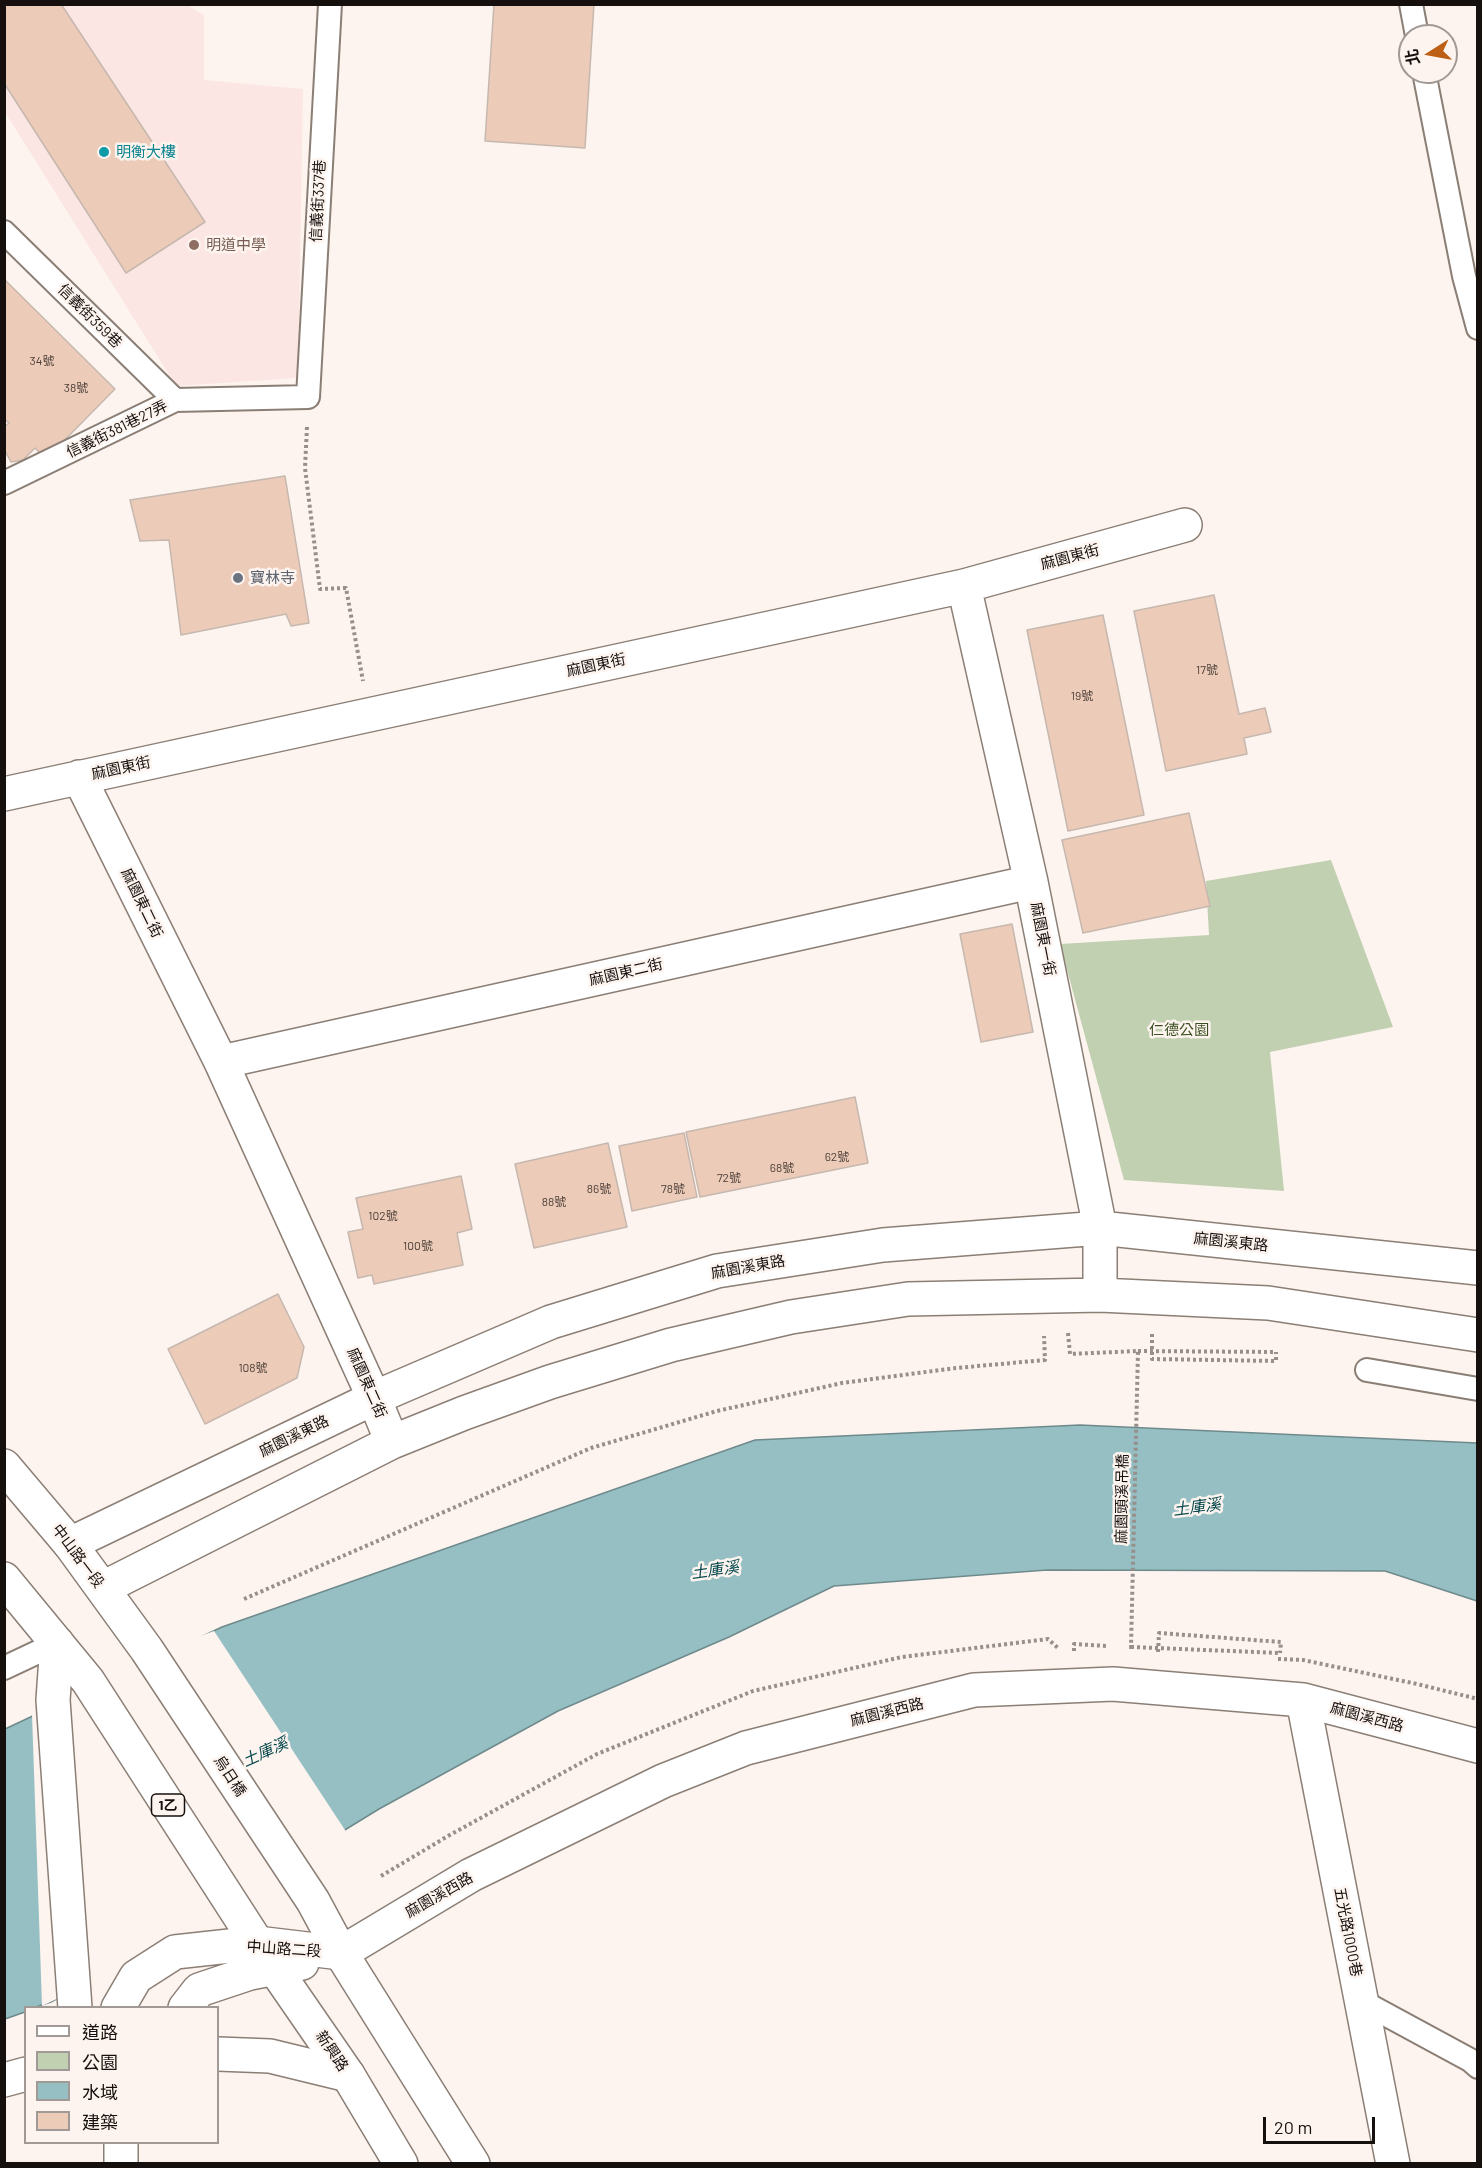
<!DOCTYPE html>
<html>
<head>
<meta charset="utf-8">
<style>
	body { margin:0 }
	#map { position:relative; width:1482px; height:2168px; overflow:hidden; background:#fdf4ef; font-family:Barlow,"Noto Sans TC",sans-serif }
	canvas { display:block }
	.frame { position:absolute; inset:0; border:6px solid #15100d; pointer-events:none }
	.legend { position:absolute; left:24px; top:2006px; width:195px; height:138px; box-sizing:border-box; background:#fdf4ef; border:2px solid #a09995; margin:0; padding:8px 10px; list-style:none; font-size:18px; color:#15100d }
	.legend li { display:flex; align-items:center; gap:12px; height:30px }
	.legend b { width:30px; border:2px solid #a09995 }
	.north { position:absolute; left:1398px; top:24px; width:60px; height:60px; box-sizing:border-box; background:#fdf4ef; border:2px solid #a09995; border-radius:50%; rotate:259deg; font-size:16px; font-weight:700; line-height:24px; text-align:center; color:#15100d }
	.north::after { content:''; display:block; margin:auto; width:21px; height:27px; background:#bd5f14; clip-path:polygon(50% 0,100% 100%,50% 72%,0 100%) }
	.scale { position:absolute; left:1263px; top:2117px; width:112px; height:27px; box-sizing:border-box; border:3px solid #15100d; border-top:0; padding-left:8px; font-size:18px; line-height:21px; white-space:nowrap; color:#15100d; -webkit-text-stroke:4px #fdf4ef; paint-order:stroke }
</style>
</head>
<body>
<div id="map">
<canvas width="1482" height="2168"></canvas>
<div class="frame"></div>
<ul class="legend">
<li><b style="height:8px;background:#fff"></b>道路</li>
<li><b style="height:16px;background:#c2d0b2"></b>公園</li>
<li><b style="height:16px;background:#95bfc3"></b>水域</li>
<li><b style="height:16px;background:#eccbb8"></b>建築</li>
</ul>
<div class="north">北</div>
<div class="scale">20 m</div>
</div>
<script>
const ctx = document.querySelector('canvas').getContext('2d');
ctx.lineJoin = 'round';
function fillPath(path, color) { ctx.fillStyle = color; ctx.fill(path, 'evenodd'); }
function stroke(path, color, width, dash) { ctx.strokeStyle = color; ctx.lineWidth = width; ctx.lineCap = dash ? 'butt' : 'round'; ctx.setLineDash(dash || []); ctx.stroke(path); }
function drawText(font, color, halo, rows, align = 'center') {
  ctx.font = font + ' Barlow,"Noto Sans TC",sans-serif'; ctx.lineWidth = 5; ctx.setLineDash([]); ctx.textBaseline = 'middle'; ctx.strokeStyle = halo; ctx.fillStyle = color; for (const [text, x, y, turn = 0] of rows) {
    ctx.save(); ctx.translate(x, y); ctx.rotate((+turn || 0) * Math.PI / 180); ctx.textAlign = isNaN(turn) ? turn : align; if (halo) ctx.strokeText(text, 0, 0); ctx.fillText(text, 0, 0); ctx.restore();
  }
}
fillPath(new Path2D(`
	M5,5H187L204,15V80L303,89L298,378L176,386L5,112Z`), '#fce6e4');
fillPath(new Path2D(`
	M1331,860L1393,1027L1270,1052L1284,1191L1124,1180L1060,944L1209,935L1206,881Z`), '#c2d0b2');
const water = new Path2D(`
	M1080,1425L1477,1443V1601L1385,1571L1047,1570L834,1586L729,1637L558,1711L379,1809L195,1922L51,2002L36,2007L26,2008L25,2012L5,2019V1729L222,1627L755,1440Z`);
fillPath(water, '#95bfc3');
stroke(water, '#6f8a8c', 1.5);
fillPath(new Path2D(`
	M214,1631L347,1833L196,1924L100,1978L42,2006L32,1714L181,1643Z`), '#fdf4ef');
const building = new Path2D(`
	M4,4H61L205,222L126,273L4,83Z
	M494,4H594L585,148L485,141Z
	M4,279L115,389L46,459L35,448L23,460L11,462L4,449V427L9,423L4,419Z
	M285,476L309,623L291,626L286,614L181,635L169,540L140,541L130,500Z
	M1214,595L1239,714L1265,708L1271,732L1244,738L1247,754L1166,771L1134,611Z
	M1103,615L1144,815L1068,831L1027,630Z
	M1189,813L1210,906L1083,933L1062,840Z
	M1012,924L1033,1032L981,1042L960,934Z
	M855,1097L868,1163L700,1197L686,1132Z
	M684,1133L697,1197L632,1211L619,1146Z
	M608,1143L627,1227L534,1248L515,1164Z
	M461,1176L472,1229L457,1233L463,1265L374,1284L372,1275L358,1278L348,1232L363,1229L356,1198Z
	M278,1294L304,1347L297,1378L205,1424L168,1349Z`);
fillPath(building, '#eccbb8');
stroke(building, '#c6b8af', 1.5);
const lane = new Path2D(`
	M1411,4L1417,36
	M1424,72L1464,276L1478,328
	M4,232L175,400
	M4,483L175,400L308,397L330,4
	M1367,1370L1478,1389
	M4,1668L57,1643
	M1361,2001L1470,2060L1478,2067`);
const street = new Path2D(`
	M964,586L1031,882L1100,1228V1295
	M79,777L221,1062L374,1398L392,1442
	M4,794L964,586L1185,525
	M221,1062L1031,882
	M70,1544L374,1398L551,1322L717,1271L883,1245L1100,1228L1478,1268
	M103,1588L392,1442L464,1413L550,1382L671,1345L791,1317L908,1299L1100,1295L1268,1303L1478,1335
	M1303,1700L1393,2164
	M341,1953L471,1875L663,1781L746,1748L974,1690L1113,1684L1303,1700L1478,1746
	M4,2080L26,2074`);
const secondary = new Path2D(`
	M57,1643L53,1700L75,2008
	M118,2008L136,1977L175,1952L257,1943L341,1953
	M185,2008L199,1990L250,1973L302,1963
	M218,2054L270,2056L348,2075
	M121,2164V2142`);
const primary = new Path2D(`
	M4,1466L70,1544L147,1650L313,1901L341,1953L473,2164
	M4,1579L88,1681L257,1943L348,2075L401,2164`);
stroke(lane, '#8b7e75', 26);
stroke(street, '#8b7e75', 36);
stroke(secondary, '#8b7e75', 36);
stroke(primary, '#8b7e75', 36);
stroke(new Path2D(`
	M307,427L305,468L320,589L346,588L363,681
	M1068,1333L1070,1354L1138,1351L1131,1647H1127
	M1152,1334V1359L1276,1361V1352
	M244,1599L591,1448L717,1411L842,1383L956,1368L1045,1360L1044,1336
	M1074,1651V1644L1107,1646
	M1158,1652L1159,1633L1281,1642L1280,1653
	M1278,1659L1303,1660L1417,1684L1478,1699
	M381,1876L448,1836L597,1754L753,1691L902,1657L1048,1639L1059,1649`), '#968f8b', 4, [3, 3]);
stroke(lane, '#fff', 22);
stroke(street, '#fff', 33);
stroke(secondary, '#fff', 33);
stroke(primary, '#fff', 33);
stroke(new Path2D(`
	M1138,1351L1276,1352
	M1131,1647L1280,1653`), '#968f8b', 4, [3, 3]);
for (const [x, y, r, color] of [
	[104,152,6,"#0f9aa8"],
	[194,245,6,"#8d6e63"],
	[238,578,6,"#6b7280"]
]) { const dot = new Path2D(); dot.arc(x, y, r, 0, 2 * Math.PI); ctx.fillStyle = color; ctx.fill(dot); stroke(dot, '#fdf4ef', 2); }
drawText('12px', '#4b3f38', null, [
	["34號",42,361],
	["38號",76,388],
	["17號",1207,670],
	["19號",1082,696],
	["62號",837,1157],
	["68號",782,1168],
	["72號",729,1178],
	["86號",599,1189],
	["78號",673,1189],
	["88號",554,1202],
	["102號",383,1216],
	["100號",418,1246],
	["108號",253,1368]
]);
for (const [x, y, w] of [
	[168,1805,33]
]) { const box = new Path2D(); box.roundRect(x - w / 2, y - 11, w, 22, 4.5); ctx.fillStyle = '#fdf4ef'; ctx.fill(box); stroke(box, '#15100d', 1.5); }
drawText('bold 14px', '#15100d', null, [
	["1乙",168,1805]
]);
drawText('15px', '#0d838f', '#fdf4ef', [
	["明衡大樓",116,152]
], 'left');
drawText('15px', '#15100d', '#fdf4ef', [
	["信義街337巷",318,201,-87],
	["信義街359巷",90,316,45],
	["信義街381巷27弄",117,429,-26],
	["麻園東街",1070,557,-15],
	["麻園東街",596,665,-12],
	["麻園東街",121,768,-12],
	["麻園東二街",142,903,64],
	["麻園東一街",1043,939,79],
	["麻園東二街",626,972,-13],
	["麻園溪東路",1231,1242,6],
	["麻園溪東路",748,1267,-10],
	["麻園東二街",367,1383,66],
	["麻園溪東路",294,1436,-26],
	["麻園頭溪吊橋",1122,1499,-89],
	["中山路一段",78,1556,53],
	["麻園溪西路",887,1712,-14],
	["麻園溪西路",1367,1717,15],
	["烏日橋",230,1776,57],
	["麻園溪西路",439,1895,-30],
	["五光路1000巷",1348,1932,79],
	["中山路二段",284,1949,4],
	["新興路",332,2051,56]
]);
drawText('15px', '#785e54', '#fdf4ef', [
	["明道中學",206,245]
], 'left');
drawText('15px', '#5b616d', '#fdf4ef', [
	["寶林寺",250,578]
], 'left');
drawText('15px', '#3b4f20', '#fdf4ef', [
	["仁德公園",1179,1030]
]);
drawText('italic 16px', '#084a4f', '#fdf4ef', [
	["土庫溪",1197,1507,-7],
	["土庫溪",715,1570,-8],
	["土庫溪",265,1752,-24]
]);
</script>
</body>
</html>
